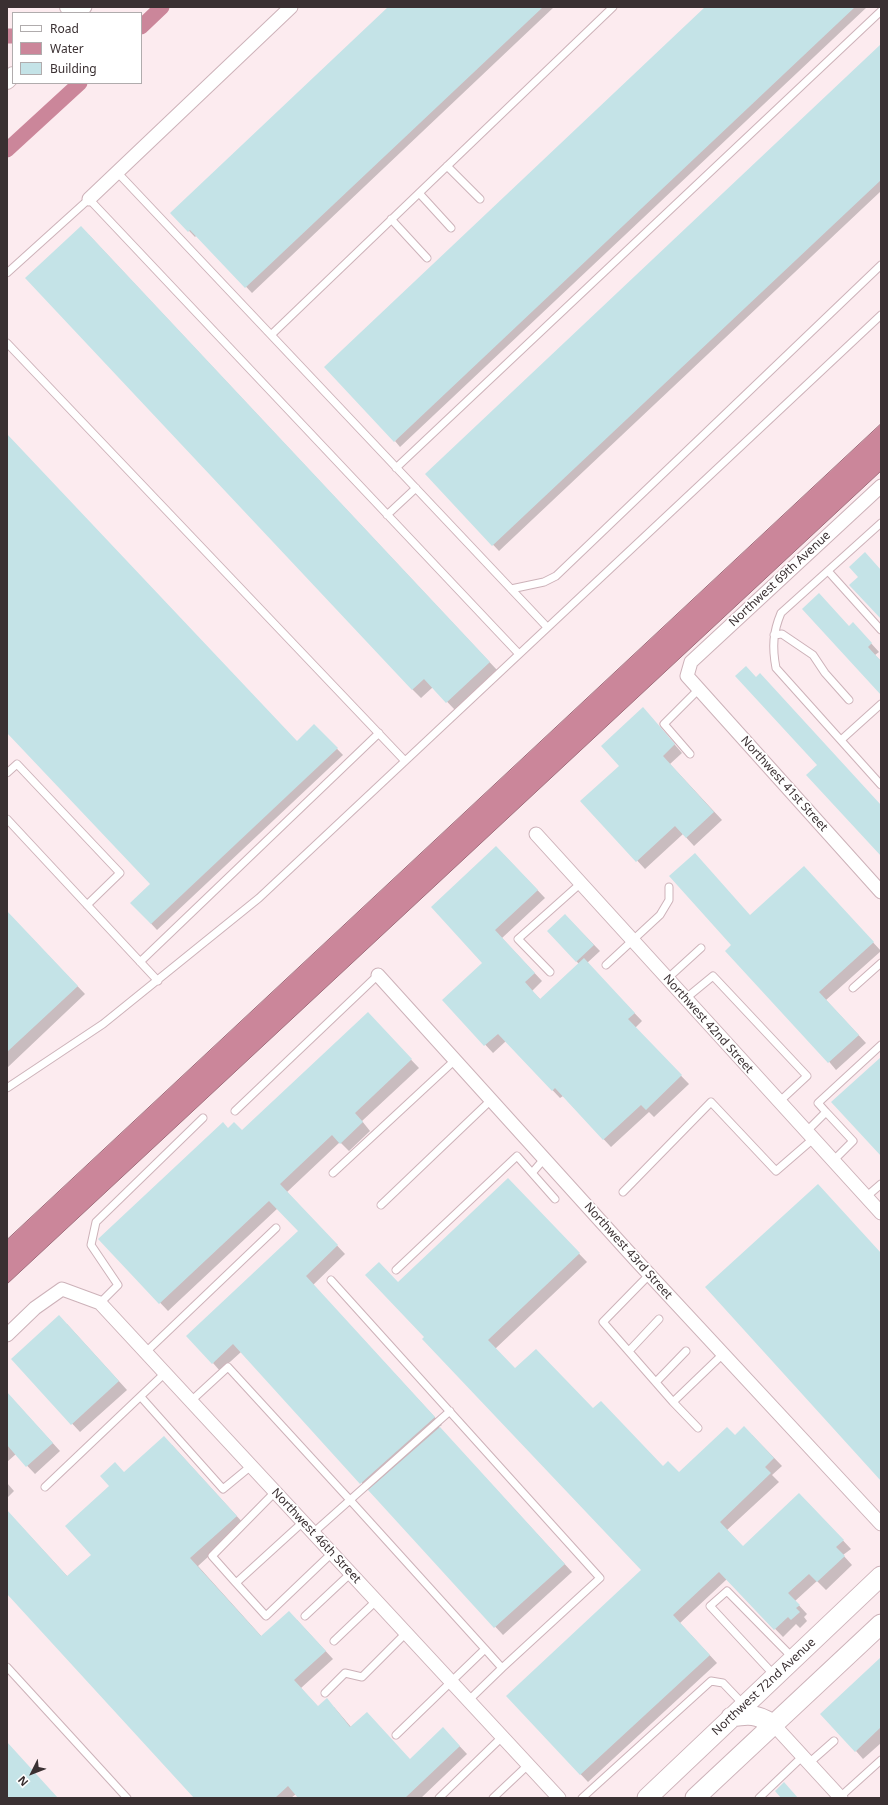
<!DOCTYPE html>
<html>
<head>
<meta charset="utf-8">
<style>
	body { margin:0 }
	#map { position:relative; width:888px; height:1805px; overflow:hidden; background:#fcebef; font-family:"Noto Sans",sans-serif }
	canvas { display:block }
	.frame { position:absolute; inset:0; border:8px solid #3a3032; pointer-events:none }
	.legend { position:absolute; left:12px; top:12px; width:130px; height:72px; box-sizing:border-box; background:#fff; border:1px solid #b0acad; margin:0; padding:5px 7px; list-style:none; font-size:12px; color:#3a3032 }
	.legend li { display:flex; align-items:center; gap:8px; height:20px }
	.legend b { width:20px; border:1px solid #b0acad }
	.north { position:absolute; left:12px; top:1753px; width:40px; height:40px; -webkit-text-stroke:3px #fff; paint-order:stroke; rotate:228deg; font-size:11px; font-weight:700; line-height:16px; text-align:center; color:#3a3032 }
	.north::after { content:''; display:block; margin:auto; width:14px; height:18px; background:#3a3032; clip-path:polygon(50% 0,100% 100%,50% 72%,0 100%) }
</style>
</head>
<body>
<div id="map">
<canvas width="888" height="1805"></canvas>
<div class="frame"></div>
<ul class="legend">
<li><b style="height:5px;background:#fff"></b>Road</li>
<li><b style="height:11px;background:#cb869a"></b>Water</li>
<li><b style="height:11px;background:#c4e3e7"></b>Building</li>
</ul>
<div class="north">N</div>
</div>
<script>
const ctx = document.querySelector('canvas').getContext('2d');
ctx.lineJoin = 'round';
function fillPath(path, color) { ctx.fillStyle = color; ctx.fill(path, 'evenodd'); }
function stroke(path, color, width, dash) { ctx.strokeStyle = color; ctx.lineWidth = width; ctx.lineCap = dash ? 'butt' : 'round'; ctx.setLineDash(dash || []); ctx.stroke(path); }
function drawText(font, color, halo, rows, align = 'center') {
  ctx.font = font + ' "Noto Sans",sans-serif'; ctx.lineWidth = 3.5; ctx.setLineDash([]); ctx.textBaseline = 'middle'; ctx.strokeStyle = halo; ctx.fillStyle = color; for (const [text, x, y, turn = 0] of rows) {
    ctx.save(); ctx.translate(x, y); ctx.rotate((+turn || 0) * Math.PI / 180); ctx.textAlign = isNaN(turn) ? turn : align; if (halo) ctx.strokeText(text, 0, 0); ctx.fillText(text, 0, 0); ctx.restore();
  }
}
const water = new Path2D(`
	M881,424V471L7,1284V1240Z`);
fillPath(water, '#cb869a');
stroke(water, '#a06c7b', 1);
fillPath(new Path2D(`
	M390,7H554L252,293L197,235L195,237L172,213Z
	M707,7H867L400,447L395,441Z
	M881,46V191L499,551L426,474Z
	M89,235L497,670L455,710L433,687L421,698L413,690L27,278Z
	M7,435L297,742L314,725L343,755L157,930L132,903L151,884L7,732Z
	M849,627L860,631L879,652L875,655L881,661V694Z
	M643,708L682,753L670,764L722,820L694,846L683,834L645,869L582,801L620,766Z
	M504,855L545,898L502,938L542,981L532,991L541,1000L579,964L548,931L565,915L600,951L587,963L642,1021L635,1028L689,1084L654,1117L649,1112L611,1147L563,1096L560,1098L506,1041L493,1053L444,1000L483,963Z
	M811,875L881,951L826,1000L866,1043L836,1070L733,946L750,916Z
	M7,912L85,994L7,1068Z
	M375,1022L419,1068L362,1121L370,1131L349,1151L340,1142L287,1192L345,1254L313,1285L442,1425L439,1427L572,1572L503,1635L241,1352L220,1371L213,1363L300,1231L278,1208L168,1311L100,1239L228,1129L242,1131Z
	M515,1187L587,1262L495,1349L515,1370L593,1410L663,1467L679,1473L735,1436L752,1435L782,1466L772,1475L779,1482L727,1530L743,1547L807,1502L851,1549L843,1555L852,1565L826,1590L817,1581L795,1601L807,1614L804,1617L807,1621L800,1628L796,1624L783,1637L727,1579L680,1623L717,1663L588,1782L507,1696L643,1570L425,1337L398,1283Z
	M67,1324L127,1390L80,1432L12,1359Z
	M7,1393L60,1451L35,1474L16,1454L7,1462Z
	M172,1445L244,1524L198,1566L262,1637L297,1620L333,1659L301,1688L318,1707H334L351,1727L410,1760L451,1737L467,1754L421,1798H300L296,1794L291,1798H195L7,1593V1511L68,1577L93,1555L124,1473Z
	M7,1483L14,1491L7,1498Z
	M881,1659V1743L863,1759L856,1751Z`), '#0003');
stroke(new Path2D(`
	M141,27L162,7
	M7,36H13
	M7,150L80,83`), '#cb869a', 15);
fillPath(new Path2D(`
	M388,7H543L245,288L190,230L188,232L170,213Z
	M705,7H855L394,442L324,367Z
	M881,44V180L492,546L425,474Z
	M81,226L490,662L446,703L424,679L412,690L25,278Z
	M7,434L297,741L314,724L338,748L151,924L130,903L150,884L7,733Z
	M865,552L881,570V619L849,585L858,577L849,567Z
	M819,593L849,626L853,622L872,643L868,647L881,661V695L802,609Z
	M746,666L756,677L760,673L881,805V856L806,775L817,765L735,676Z
	M643,707L675,744L663,756L714,812L686,838L675,826L636,862L580,801L619,766L601,746Z
	M496,846L538,890L495,930L535,973L525,982L540,999L584,958L635,1013L628,1019L682,1075L646,1110L641,1105L603,1140L555,1088L552,1091L498,1034L484,1046L442,1000L482,963L431,907Z
	M695,853L750,915L804,866L874,942L819,992L859,1035L828,1063L725,951L731,945L669,876Z
	M7,911L78,986L7,1052Z
	M565,914L594,945L576,962L547,931Z
	M368,1012L412,1059L355,1113L363,1122L340,1144L332,1135L280,1184L338,1245L306,1276L435,1417L360,1484L233,1344L212,1364L186,1336L298,1231L269,1201L159,1304L98,1239L223,1122L228,1128L234,1122L242,1130Z
	M881,1057V1156L831,1102Z
	M508,1178L580,1253L488,1340L515,1368L536,1349L593,1408L601,1401L663,1466L668,1461L679,1472L727,1427L735,1435L744,1426L774,1458L765,1467L771,1473L720,1522L743,1546L799,1493L844,1540L836,1547L845,1556L817,1582L809,1574L788,1593L800,1605L796,1608L800,1612L791,1620L788,1617L774,1630L719,1572L673,1615L710,1655L580,1775L506,1696L641,1570L422,1339L424,1337L365,1275L379,1262L398,1282Z
	M818,1184L881,1253V1481L705,1287Z
	M59,1315L119,1381L71,1425L11,1359Z
	M7,1392L53,1443L26,1467L7,1445Z
	M440,1427L565,1564L494,1628L368,1490Z
	M164,1436L237,1516L190,1558L261,1636L289,1611L326,1651L294,1680L318,1706L327,1698L350,1727L367,1712L410,1759L443,1727L460,1746L405,1798H298L288,1786L275,1798H194L7,1594V1510L67,1576L91,1555L65,1526L109,1486L100,1476L115,1462L124,1472Z
	M881,1657V1727L855,1752L820,1714Z
	M7,1742L58,1798H7Z
	M784,1782L798,1798H781L775,1791Z`), '#c4e3e7');
const service = new Path2D(`
	M447,166L480,199
	M117,172L547,627
	M419,193L451,228
	M391,219L427,258
	M7,273L89,199L519,654
	M271,335L613,7
	M7,343L405,761
	M396,468L881,11
	M387,515L416,488
	M881,523L781,613C773,632 772,647 776,668L881,785
	M828,571L881,630
	M511,589L544,582L556,576L881,265
	M774,635L782,634L813,655L825,673L849,700
	M841,740L881,704
	M690,754L664,724L699,689
	M7,773L17,764L120,873L87,905
	M7,819L158,981
	M140,962L379,733
	M606,965L660,915L669,900V887
	M550,972L518,939L581,883
	M667,979L701,948
	M853,988L881,963
	M685,999L713,976L807,1076L779,1102
	M7,1088L103,1024L259,898L881,315
	M235,1111L378,975
	M826,1112L853,1141L833,1161
	M806,1132L826,1112L818,1103L881,1045
	M544,1159L532,1173L555,1199
	M333,1173L455,1060
	M623,1192L711,1102L776,1171L813,1139
	M866,1197L881,1184
	M381,1205L491,1100
	M396,1270L517,1156L532,1173
	M649,1275L603,1322L673,1402
	M331,1280L600,1578L502,1668
	M100,1303L118,1285L91,1245L96,1222L203,1118
	M629,1351L659,1319
	M146,1352L276,1228
	M656,1382L686,1351
	M141,1397L223,1489L251,1466
	M191,1401L228,1367L350,1500L313,1533
	M698,1428L673,1402L723,1354
	M45,1487L165,1373
	M303,1522L236,1583L266,1616L332,1553
	M236,1583L212,1556L275,1492
	M305,1616L351,1573
	M334,1641L376,1601
	M7,1667L127,1798
	M775,1676L710,1606L727,1591L793,1658
	M325,1693L345,1673L362,1677L406,1633
	M469,1700L502,1668L485,1649
	M396,1735L485,1649L350,1500L450,1411
	M809,1763L834,1741
	M840,1797L881,1760
	M439,1798L502,1737
	M493,1798L528,1765
	M582,1798L711,1681L723,1683L744,1705
	M759,1798L803,1756`);
const minor = new Path2D(`
	M79,13L85,7
	M89,199L291,7
	M881,486L691,662L687,676L881,892
	M536,834L881,1213
	M378,975L634,1258L881,1524
	M7,1335L35,1308L62,1289L100,1303L559,1798
	M773,1724L841,1798`);
const tertiary = new Path2D(`
	M68,7L73,13
	M7,81L13,75`);
const secondary = new Path2D(`
	M731,1717C750,1714 756,1714 773,1724
	M647,1798L881,1576
	M695,1798L881,1624`);
stroke(service, '#cdb2b9', 9);
stroke(minor, '#cdb2b9', 15);
stroke(tertiary, '#cdb2b9', 18);
stroke(secondary, '#cdb2b9', 21);
stroke(service, '#fff', 7);
stroke(minor, '#fff', 13);
stroke(tertiary, '#fff', 16);
stroke(secondary, '#fff', 19);
drawText('12px', '#3a3032', '#fff', [
	["Northwest 69th Avenue",780,579,-43],
	["Northwest 41st Street",784,784,48],
	["Northwest 42nd Street",708,1024,48],
	["Northwest 43rd Street",628,1251,48],
	["Northwest 46th Street",316,1536,47],
	["Northwest 72nd Avenue",764,1687,-43]
]);
</script>
</body>
</html>
